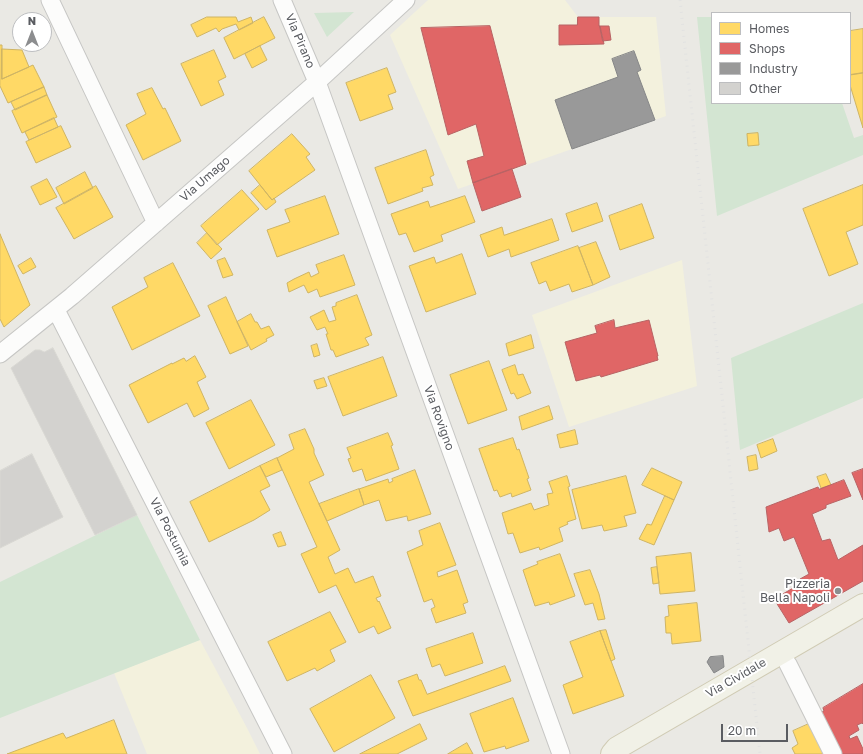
<!DOCTYPE html>
<html>
<head>
<meta charset="utf-8">
<style>
	body { margin:0 }
	#map { position:relative; width:863px; height:754px; overflow:hidden; background:#eae9e4; font-family:"Golos Text",sans-serif }
	canvas { display:block }
	.legend { position:absolute; left:711px; top:12px; width:140px; height:92px; box-sizing:border-box; background:#fff; border:1px solid #bdbec0; margin:0; padding:5px 7px; list-style:none; font-size:12px; color:#5a5c61 }
	.legend li { display:flex; align-items:center; gap:8px; height:20px }
	.legend b { width:20px; border:1px solid #bdbec0 }
	.north { position:absolute; left:12px; top:12px; width:40px; height:40px; box-sizing:border-box; background:#fff; border:1px solid #bdbec0; border-radius:50%; rotate:0deg; font-size:11px; font-weight:700; line-height:16px; text-align:center; color:#5a5c61 }
	.north::after { content:''; display:block; margin:auto; width:14px; height:18px; background:#8c8d8f; clip-path:polygon(50% 0,100% 100%,50% 72%,0 100%) }
	.scale { position:absolute; left:721px; top:724px; width:67px; height:18px; box-sizing:border-box; border:2px solid #5a5c61; border-top:0; padding-left:5px; font-size:12px; line-height:14px; white-space:nowrap; color:#5a5c61; -webkit-text-stroke:3px #fff; paint-order:stroke }
</style>
</head>
<body>
<div id="map">
<canvas width="863" height="754"></canvas>
<ul class="legend">
<li><b style="height:11px;background:#ffd966"></b>Homes</li>
<li><b style="height:11px;background:#e06666"></b>Shops</li>
<li><b style="height:11px;background:#999"></b>Industry</li>
<li><b style="height:11px;background:#d3d2cf"></b>Other</li>
</ul>
<div class="north">N</div>
<div class="scale">20 m</div>
</div>
<script>
const ctx = document.querySelector('canvas').getContext('2d');
ctx.lineJoin = 'round';
function fillPath(path, color) { ctx.fillStyle = color; ctx.fill(path, 'evenodd'); }
function stroke(path, color, width, dash) { ctx.strokeStyle = color; ctx.lineWidth = width; ctx.lineCap = dash ? 'butt' : 'round'; ctx.setLineDash(dash || []); ctx.stroke(path); }
function drawText(font, color, halo, rows, align = 'center') {
  ctx.font = font + ' "Golos Text",sans-serif'; ctx.lineWidth = 4; ctx.setLineDash([]); ctx.textBaseline = 'middle'; ctx.strokeStyle = halo; ctx.fillStyle = color; for (const [text, x, y, turn = 0] of rows) {
    ctx.save(); ctx.translate(x, y); ctx.rotate((+turn || 0) * Math.PI / 180); ctx.textAlign = isNaN(turn) ? turn : align; if (halo) ctx.strokeText(text, 0, 0); ctx.fillText(text, 0, 0); ctx.restore();
  }
}
fillPath(new Path2D(`
	M428,0H565L578,17H656L666,116L458,189L390,35Z
	M682,260L697,386L569,427L532,315Z
	M200,640L247,728L260,754H147L114,673Z`), '#f3f1dd');
fillPath(new Path2D(`
	M354,12L327,37L314,13Z
	M697,17H712V103H842L854,138L863,135V155L717,216Z
	M863,303V398L740,450L731,358Z
	M137,515L200,640L0,718V582Z`), '#d3e5d2');
const homes = new Path2D(`
	M207,17H236L238,22L251,17L253,23L239,30L236,24L222,29L219,32L216,28L197,37L191,25Z
	M264,17L275,38L234,59L224,38Z
	M863,29V73L850,75V31Z
	M0,45H2V79L33,65L44,87L8,103L0,86Z
	M260,46L267,60L252,68L245,54Z
	M2,49L22,50L29,67L2,79Z
	M214,50L226,77L218,81L224,95L201,106L181,64Z
	M387,68L396,92L388,95L393,109L360,121L346,83Z
	M863,73V128L850,85V75Z
	M44,87L47,95L15,110L11,102Z
	M152,88L163,109L165,108L181,141L143,160L126,125L146,114L137,94Z
	M47,95L57,117L22,133L12,111Z
	M54,118L58,127L29,140L25,132Z
	M61,126L71,147L36,163L26,142Z
	M758,133L759,145L748,146L747,134Z
	M292,134L310,154L306,157L315,170L272,200L249,171Z
	M426,150L434,175L430,177L433,185L422,188L423,191L388,204L375,168Z
	M85,172L93,188L64,204L56,188Z
	M47,179L57,197L40,205L31,187Z
	M260,185L272,200L274,198L276,202L266,210L251,193Z
	M863,185V225L846,232L858,264L829,276L803,209Z
	M96,186L113,217L74,239L56,208Z
	M242,190L259,209L217,245L201,226Z
	M325,196L339,234L277,257L267,230L290,222L285,210Z
	M465,196L475,222L441,235L443,241L414,252L406,233L399,235L391,214L428,201L430,207Z
	M597,203L603,221L572,232L566,214Z
	M642,204L654,238L620,250L609,216Z
	M552,219L559,240L511,257L509,249L488,257L480,235L502,227L504,235Z
	M207,233L222,249L211,259L197,243Z
	M0,234L30,305L4,327L0,319Z
	M596,242L610,277L593,285L579,248Z
	M578,246L593,285L572,292L569,284L550,291L546,281L539,284L531,263Z
	M462,254L476,294L426,312L409,266L434,257L436,263Z
	M344,255L355,285L320,297L317,289L308,293L304,285L289,292L287,283L294,279L309,272L311,277L319,273L316,265Z
	M31,258L36,267L23,274L18,266Z
	M225,258L233,275L223,278L217,261Z
	M173,263L200,316L132,350L112,307L148,287L144,278Z
	M357,295L372,335L365,338L369,345L336,357L333,350H331L326,334H328L325,327L317,330L310,317L324,310L329,322L336,320L332,307L336,306V303Z
	M226,297L248,346L230,354L208,306Z
	M251,314L255,322H257L261,329L269,326L274,335L266,339L267,341L251,350L237,322Z
	M531,335L534,348L509,356L506,344Z
	M317,344L320,355L314,357L311,346Z
	M195,356L206,377L197,382L209,409L194,417L187,403L148,423L129,385L172,363V364L184,358L186,361Z
	M383,357L397,396L343,416L328,377Z
	M489,361L507,410L468,424L450,375Z
	M515,365L518,375L523,374L531,393L517,399L514,393L511,394L502,370Z
	M324,378L327,386L317,389L314,381Z
	M251,400L275,445L229,469L206,423Z
	M549,406L553,419L522,430L519,417Z
	M305,429L314,449V453L324,475L309,482L340,550L328,557L335,574L348,568L355,583L373,576L381,596L376,598L378,602L379,601L391,628L378,634L374,626L359,633L336,585L319,593L301,554L317,547L277,458L294,449L289,435Z
	M575,430L578,444L560,448L557,435Z
	M388,433L393,445L391,446L399,469L366,481L362,469L353,472L348,459L351,458L347,448Z
	M513,438L517,450L519,449L529,478L527,479L531,490L512,497L511,493L500,497L497,490L494,491L479,449Z
	M773,439L777,451L761,458L757,445Z
	M756,455L758,469L749,471L747,457Z
	M277,458L282,470L266,477L260,466Z
	M260,466L270,486L260,491L270,510L254,520L209,542L190,502Z
	M652,468L682,482L674,500L642,485Z
	M415,470L431,514L408,521L407,516L386,521L379,500L364,505L359,489L388,479L389,483L393,481L392,479Z
	M826,474L831,485L821,488L817,477Z
	M567,476L570,486L568,487L576,519L567,522L568,524L559,528L563,541L540,550L539,547L520,553L513,533L508,534L502,513L531,503L534,510L549,505L547,494L553,493L549,482Z
	M626,476L636,513L624,516L627,526L604,531L602,525L582,529L572,490Z
	M359,489L364,505L327,521L319,504Z
	M665,496L674,500L654,545L639,539L647,524L651,525Z
	M440,523L456,565L437,572L438,577L457,570L468,602L463,604L466,613L436,623L431,609L435,607L432,599L424,602L407,552L423,545L419,531Z
	M281,532L286,545L278,547L273,535Z
	M691,553L695,591L660,594L656,557Z
	M560,554L575,596L550,605L549,602L535,606L523,570L538,564L537,562Z
	M657,567L659,583L653,584L651,568Z
	M590,570L599,594L605,619L598,620L593,603L585,605L574,574Z
	M697,603L701,641L672,644L671,633H666L665,617L669,616L668,606Z
	M330,612L346,642L330,650L335,661L317,671L315,668L287,681L268,642Z
	M606,630L615,659L611,661L600,631Z
	M600,631L624,696L573,714L563,685L583,677L570,642Z
	M473,633L483,663L445,676L440,664L432,667L426,649Z
	M505,666L511,681L413,716L398,681L417,674L419,680H421L427,694Z
	M371,675L395,718L334,752L310,709Z
	M513,698L529,741L506,749L505,746L484,752L470,714Z
	M114,720L127,754H7L63,733L66,738Z
	M811,723L826,754H795L792,748L798,744L793,731Z
	M420,724L427,739L397,754H360Z
	M467,743L473,754H448Z`);
fillPath(homes, '#ffd966');
stroke(homes, '#ceb464', 1);
const shops = new Path2D(`
	M578,17H599V26H600L604,44L559,45V25H577Z
	M490,26L526,164L473,183L467,161L484,156L476,124L448,135L421,28Z
	M600,26H609L611,40L603,41Z
	M512,169L521,197L482,211L473,183Z
	M614,320L615,328L649,320L658,356H657L658,360L601,377L600,375L576,381L565,342L597,333L595,326Z
	M863,469V500L852,473Z
	M844,480L851,496L826,505V508L812,514L822,541L830,539L838,560L863,545V581L789,623L774,599L802,583L800,579L809,574L794,537L784,541L779,528L769,532L766,507L818,487L819,489Z
	M863,684V724L862,723L857,725L859,730L849,736L850,739L857,736L863,749V754H839L818,714L824,711L823,708Z`);
fillPath(shops, '#e06666');
stroke(shops, '#b86364', 1);
const industry = new Path2D(`
	M634,51L641,70L637,72L655,120L572,149L555,100L618,77L612,59Z
	M723,656L724,667L714,673L707,662L710,657Z`);
fillPath(industry, '#999');
stroke(industry, '#868788', 1);
const building = new Path2D(`
	M53,348L137,515L95,535L11,368L35,350H40L44,352Z
	M32,454L63,517L0,548V471Z`);
fillPath(building, '#d3d2cf');
stroke(building, '#d9d8d3', 1);
const minor = new Path2D(`
	M50,0L156,223
	M282,0L317,82L561,754
	M56,310L283,754
	M0,354L72,296L317,82L406,0
	M788,664L833,754`);
const primary = new Path2D(`
	M612,754L617,748L863,605`);
stroke(minor, '#c6c6c4', 19);
stroke(primary, '#d0cbb4', 24);
stroke(minor, '#fcfcfb', 17);
stroke(primary, '#f1f1e7', 22);
stroke(new Path2D(`
	M680,0L760,754`), '#e2e2e1', 3, [1, 5]);
for (const [x, y, r, color] of [
	[838,591,4,"#8c8d8f"]
]) { const dot = new Path2D(); dot.arc(x, y, r, 0, 2 * Math.PI); ctx.fillStyle = color; ctx.fill(dot); stroke(dot, '#fff', 1.5); }
drawText('12px', '#5a5c61', '#fff', [
	["Via Pirano",300,41,67],
	["Via Umago",205,179,-41],
	["Via Rovigno",439,418,70],
	["Via Postumia",170,532,63],
	["Via Cividale",736,678,-30]
]);
drawText('12px', '#5a5c61', '#fff', [
	["Pizzeria",830,584],
	["Bella Napoli",830,598]
], 'right');
</script>
</body>
</html>
